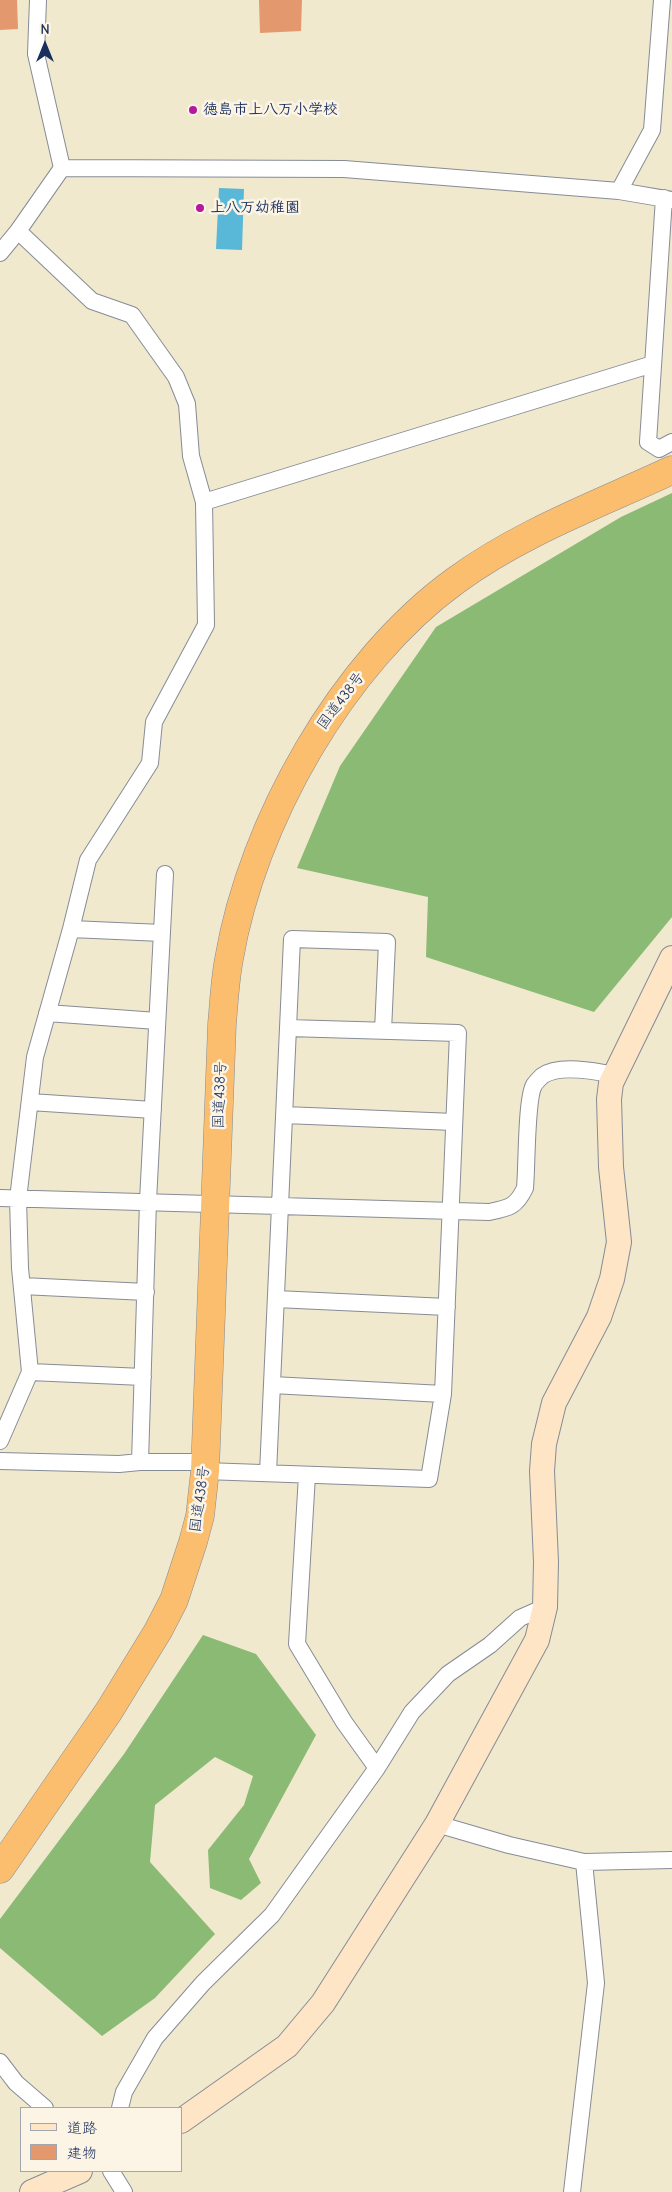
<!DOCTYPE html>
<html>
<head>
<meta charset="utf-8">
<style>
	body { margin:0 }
	#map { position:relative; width:672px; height:2192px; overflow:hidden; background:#f0e9cd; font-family:"Comic Neue","Klee One",sans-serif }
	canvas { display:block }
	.legend { position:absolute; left:20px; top:2107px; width:162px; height:65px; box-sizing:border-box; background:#fcf5e5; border:1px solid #a2a6af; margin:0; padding:6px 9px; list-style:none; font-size:15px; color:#1b2f5e }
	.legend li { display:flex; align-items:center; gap:10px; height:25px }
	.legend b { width:25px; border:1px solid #a2a6af }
	.north { position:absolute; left:20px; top:20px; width:50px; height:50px; -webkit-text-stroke:4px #fcf5e5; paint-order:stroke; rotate:0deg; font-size:14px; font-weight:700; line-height:20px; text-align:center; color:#1b2f5e }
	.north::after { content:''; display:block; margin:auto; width:18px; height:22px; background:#1b2f5e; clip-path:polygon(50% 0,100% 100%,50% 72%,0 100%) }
</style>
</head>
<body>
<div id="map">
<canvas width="672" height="2192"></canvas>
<ul class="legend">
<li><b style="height:6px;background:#fde5c5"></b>道路</li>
<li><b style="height:14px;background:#e3986e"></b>建物</li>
</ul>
<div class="north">N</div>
</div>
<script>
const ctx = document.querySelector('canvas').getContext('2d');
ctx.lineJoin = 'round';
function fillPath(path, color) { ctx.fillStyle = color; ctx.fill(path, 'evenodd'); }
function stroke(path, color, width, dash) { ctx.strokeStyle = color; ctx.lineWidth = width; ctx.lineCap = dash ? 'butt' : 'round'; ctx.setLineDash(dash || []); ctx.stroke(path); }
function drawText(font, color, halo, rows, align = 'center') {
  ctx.font = font + ' "Comic Neue","Klee One",sans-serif'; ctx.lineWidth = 5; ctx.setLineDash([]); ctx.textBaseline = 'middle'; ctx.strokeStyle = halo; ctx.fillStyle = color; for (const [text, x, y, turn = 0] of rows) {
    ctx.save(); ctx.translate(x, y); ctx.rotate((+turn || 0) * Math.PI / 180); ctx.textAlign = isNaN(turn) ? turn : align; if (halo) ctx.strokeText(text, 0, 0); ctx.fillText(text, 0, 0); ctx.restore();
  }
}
fillPath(new Path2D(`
	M672,493V917L594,1012L426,957L428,897L297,868L340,766L436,627L621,517Z
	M203,1635L256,1654L316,1735L249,1859L261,1883L241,1900L210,1888L208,1850L244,1805L253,1776L215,1757L155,1805L150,1862L215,1934L155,1998L102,2036L0,1948V1919L124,1754Z`), '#8aba74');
fillPath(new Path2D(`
	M219,188L244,189L242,250L216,249Z`), '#59b7d7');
fillPath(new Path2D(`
	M0,0H17L18,29L0,30Z
	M259,0H302L301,31L260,33Z`), '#e3986e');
const street = new Path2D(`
	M38,0L36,54L62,168L344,169L619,191L672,200
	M62,168L18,231L92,301L132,315L176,377L187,404L191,456L204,502
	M619,191L652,130L662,0
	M664,198L648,442L659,449L672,442
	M0,253L18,231
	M71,929L88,860L150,763L154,722L206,625L204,502L653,364
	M47,1013L157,1021
	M30,1102L153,1110
	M285,1115L454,1122
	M0,1198L489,1212C509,1208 516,1207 525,1188C527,1168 526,1099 534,1085C536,1082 540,1078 542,1076C559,1064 595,1071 614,1075
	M22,1286L146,1292
	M276,1299L447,1307
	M30,1372L143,1377
	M272,1385L443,1394
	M0,1441L30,1372L20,1268L18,1199L35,1057L71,929L162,933
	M0,1461L119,1464L140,1462H205
	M140,1462L148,1201L165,874
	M205,1471L429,1479L443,1394L458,1033L288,1028
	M268,1473L292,939L387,942L383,1031
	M307,1475L297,1644L344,1722L377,1768
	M437,1824L509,1845L584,1862L672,1860
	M0,2062L16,2083L45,2108
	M120,2108L124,2092L155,2038L203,1983L272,1915L377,1768L412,1712L448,1674L490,1645L520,1618L545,1607
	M111,2171L124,2192
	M572,2192L596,1983L584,1862`);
const secondary = new Path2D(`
	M181,2121L287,2046L323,2003L437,1824L537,1640L545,1607L546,1562L542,1471L544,1444L554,1403L599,1317L612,1279L619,1242L611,1167L609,1099L611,1083L672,958
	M32,2192L80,2171`);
const highway = new Path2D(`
	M0,1869L109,1711L158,1631L174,1600L193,1542L200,1516L205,1471L222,1024C224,1002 225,980 229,959C252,823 342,663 455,581C520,533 599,504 672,470`);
stroke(street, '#868c96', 18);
stroke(secondary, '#868c96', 26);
stroke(highway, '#868c96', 29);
stroke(street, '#fff', 16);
stroke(secondary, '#fde5c5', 24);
stroke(highway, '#fbbd6e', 28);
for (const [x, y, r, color] of [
	[193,110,5,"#b5179e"],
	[200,208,5,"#b5179e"]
]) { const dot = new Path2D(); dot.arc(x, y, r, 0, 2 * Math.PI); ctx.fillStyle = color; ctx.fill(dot); stroke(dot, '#fcf5e5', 2); }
drawText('bold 15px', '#1b2f5e', '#fcf5e5', [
	["徳島市上八万小学校",203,110],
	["上八万幼稚園",210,208]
], 'left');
drawText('15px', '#1b2f5e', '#fcf5e5', [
	["国道438号",341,701,-53],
	["国道438号",220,1095,-88],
	["国道438号",200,1499,-82]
]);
</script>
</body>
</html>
